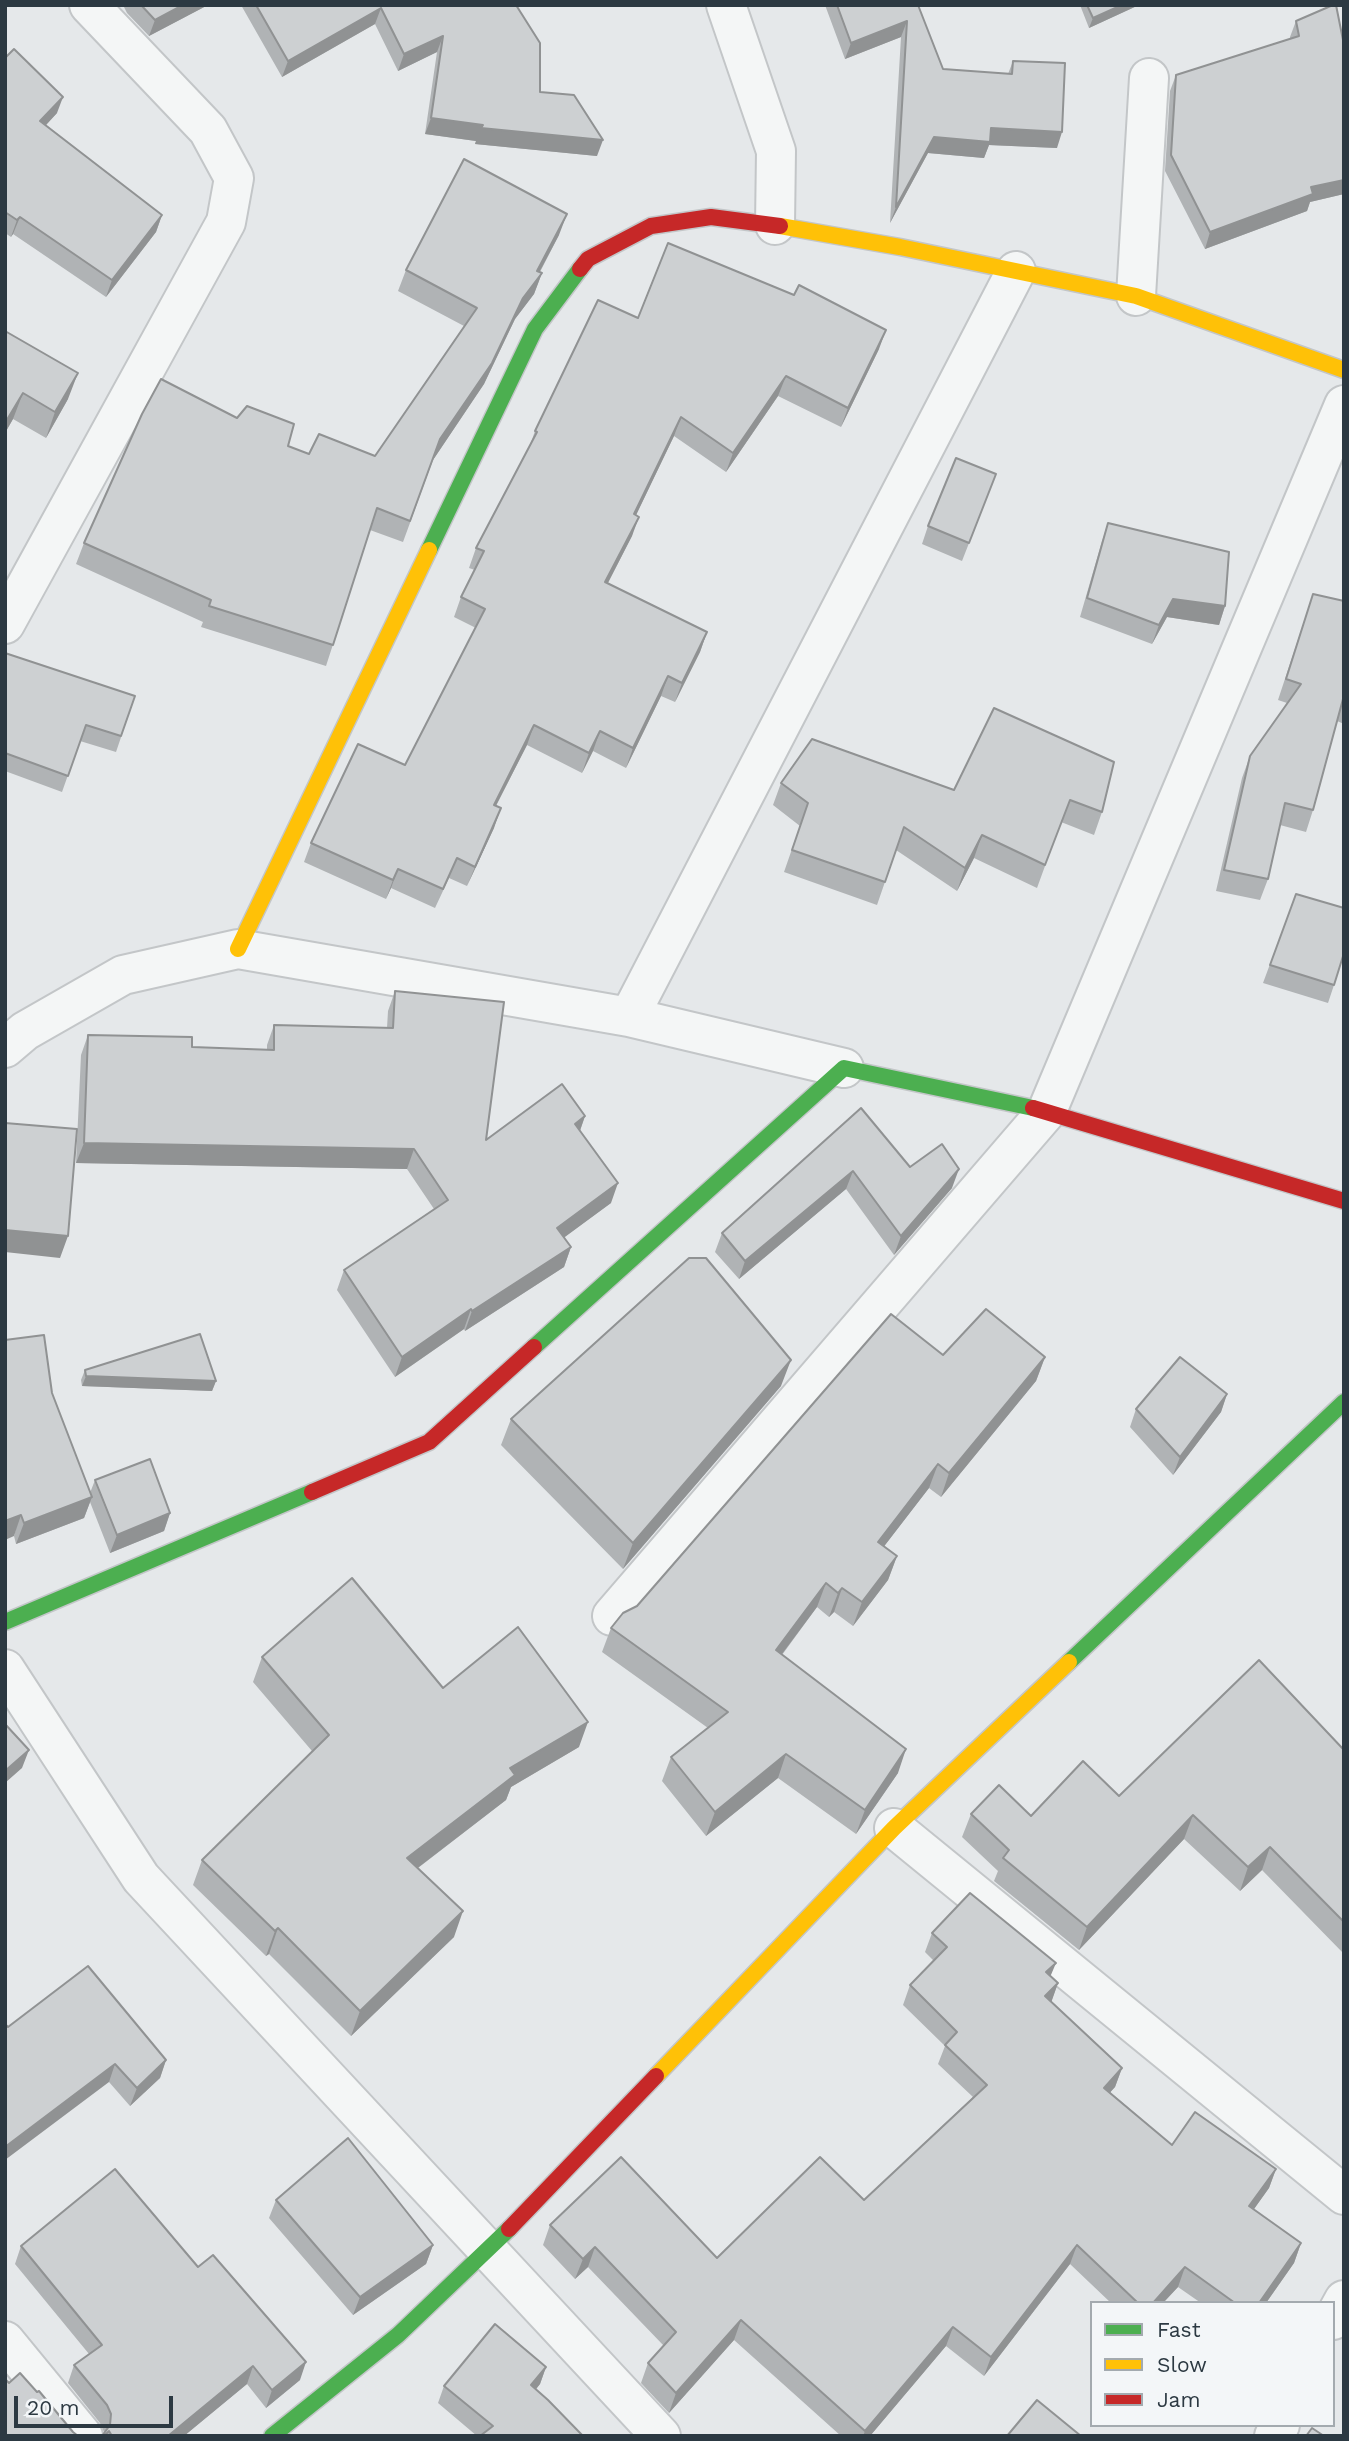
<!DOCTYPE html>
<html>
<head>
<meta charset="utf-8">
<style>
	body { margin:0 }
	#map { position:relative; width:1349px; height:2441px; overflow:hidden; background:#e5e8ea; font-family:"Work Sans",sans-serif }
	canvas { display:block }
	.frame { position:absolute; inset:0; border:7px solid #2c3942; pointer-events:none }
	.legend { position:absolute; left:1090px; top:2301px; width:245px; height:126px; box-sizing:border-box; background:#f3f6f8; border:2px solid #a3aaaf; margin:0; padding:9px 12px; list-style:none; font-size:21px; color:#2c3942 }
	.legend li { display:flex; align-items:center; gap:14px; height:35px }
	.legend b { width:35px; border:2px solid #a3aaaf }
	.scale { position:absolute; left:14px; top:2396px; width:159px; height:32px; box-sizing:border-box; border:4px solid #2c3942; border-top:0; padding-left:9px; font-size:21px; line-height:24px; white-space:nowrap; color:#2c3942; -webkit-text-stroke:5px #f3f6f8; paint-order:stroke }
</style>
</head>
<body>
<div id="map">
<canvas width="1349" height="2441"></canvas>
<div class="frame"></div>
<ul class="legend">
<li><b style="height:9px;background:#4caf50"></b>Fast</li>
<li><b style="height:9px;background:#ffc107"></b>Slow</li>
<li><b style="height:9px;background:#c62828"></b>Jam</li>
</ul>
<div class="scale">20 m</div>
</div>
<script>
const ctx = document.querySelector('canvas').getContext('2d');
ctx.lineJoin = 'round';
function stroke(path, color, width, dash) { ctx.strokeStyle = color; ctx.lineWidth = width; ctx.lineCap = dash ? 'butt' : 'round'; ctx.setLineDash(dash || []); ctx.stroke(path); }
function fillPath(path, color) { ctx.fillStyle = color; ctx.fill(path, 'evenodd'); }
const street = new Path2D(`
	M726,5L776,151L775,225
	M1136,296L1149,78
	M5,624L226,222L234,178L208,130L89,5
	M629,1017L1016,271
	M5,1048L25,1031L123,975L238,949L629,1017L844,1068
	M612,1616L1047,1111L1344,405
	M5,1669L141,1878L661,2436
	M894,1828L1344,2195
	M1333,2320L1344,2300
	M5,2341L83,2436
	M1274,2436L1280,2425`);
const fast = new Path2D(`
	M429,550L535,329L580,269
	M534,1347L844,1068L1033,1108
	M5,1622L312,1492
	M1069,1662L1344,1402
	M272,2436L398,2335L509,2229`);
const slow = new Path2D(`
	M780,226L900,247L1136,296L1344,370
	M238,949L429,550
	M656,2076L894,1828L1069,1662`);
const jam = new Path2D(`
	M580,269L588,259L651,226L711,217L780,226
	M1033,1108L1344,1201
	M312,1492L429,1442L534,1347
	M509,2229L656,2076`);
stroke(street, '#c3c6c8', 42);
stroke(fast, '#c3c6c8', 19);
stroke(slow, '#c3c6c8', 19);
stroke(jam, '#c3c6c8', 19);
stroke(street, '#f4f6f6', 38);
stroke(fast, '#4caf50', 16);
stroke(slow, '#ffc107', 16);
stroke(jam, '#c62828', 16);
fillPath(new Path2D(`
	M123,5H208L149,36L127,13Z
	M241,5H516L540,92L597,156L475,144L476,141L425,134L437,52L398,71L375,24L282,77Z
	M825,5H918L943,69L1008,74L1013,61L1057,148L989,145L984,158L928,153L890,223L901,37L845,59Z
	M1080,5H1139L1089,28Z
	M1296,21L1344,45V194L1310,202L1307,211L1205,249L1165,171L1170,91L1176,75L1290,39V37Z
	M5,58L57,113L46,125L162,215L156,232L106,297L13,234L11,237L5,233Z
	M559,235L540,272L542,273L534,294L515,319L484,384L433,460L403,542L370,530L326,666L201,627L203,622L76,564L84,543L288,446L309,454L375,456L464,326L398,291L406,270Z
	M638,318L879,349L841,427L778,396L726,472L674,436L636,515L632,536L608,583L707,632L700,652L675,702L661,696L626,768L593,751L582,773L527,745L496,806L494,828L467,886L449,878L435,908L391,888L386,899L304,862L311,843L405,765L476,628L454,617L461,597L475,570L469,568L476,548L529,448L535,431Z
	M5,331L68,399L46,438L13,419L5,433Z
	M996,474L962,561L922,544L928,526Z
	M1108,523L1225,606L1219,625L1167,617L1152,644L1080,617L1102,541Z
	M1313,594L1344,601V724L1337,721L1313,810L1306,832L1280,825L1268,879L1260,900L1216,891L1242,778L1250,756L1287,703L1278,700Z
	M5,653L135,696L116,752L80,741L62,792L5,771Z
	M994,708L1102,812L1094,835L1061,822L1037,888L974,858L957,891L896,850L877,905L784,872L800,826L773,805L781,783L954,790Z
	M1296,894L1334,985L1328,1003L1263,983Z
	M395,991L486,1140L585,1116L580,1131L611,1203L564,1237L571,1247L564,1267L465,1331L464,1329L395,1377L337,1290L344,1270L434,1209L407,1169L76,1163L81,1055L88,1035L192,1047L267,1050V1045L274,1025L387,1028L388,1011Z
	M861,1108L910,1167L952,1188L894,1255L846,1189L739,1279L715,1252L722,1233Z
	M943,1355L1045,1357L1036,1381L941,1497L929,1488L884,1546L897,1556L888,1580L853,1626L834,1612L829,1617L817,1607L782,1655L898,1773L856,1834L778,1778L706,1836L662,1781L671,1757L708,1728L602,1652L611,1628Z
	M85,1370L216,1381L212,1391L82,1386L81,1380Z
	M781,1386L623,1569L501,1445L511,1419Z
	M52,1393L90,1493L95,1480L170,1513L164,1531L110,1553L90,1502L84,1518L16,1544L14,1536Z
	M1227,1394L1221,1412L1173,1475L1130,1427L1136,1409Z
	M262,1657L443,1688L579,1747L511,1787L506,1800L418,1868L454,1937L351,2036L269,1954L266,1956L193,1885L202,1860L312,1751L253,1682Z
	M1344,1750V1954L1262,1870L1240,1891L1184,1839L1079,1950L994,1881L998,1871L962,1837L971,1814L1031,1816L1119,1796Z
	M932,1933L1051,1976L1058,1983L1051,2002L1122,2068L1115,2087L1110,2092L1172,2145L1276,2169L1269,2188L1253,2210L1301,2243L1294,2263L1266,2303H1201L1178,2287L1163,2303H1111L1070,2264L984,2376L946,2346L870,2436H841L734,2340L669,2413L641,2383L648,2363L664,2346L588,2267L575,2279L543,2245L550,2225L717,2258L864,2200L973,2097L938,2064L945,2046L903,2005L910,1985L934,1961L925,1952Z
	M8,2027L166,2060L160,2078L130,2106L109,2082Z
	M276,2200L433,2245L426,2264L353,2315L269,2218Z
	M21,2246L198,2267L300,2380L266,2408L247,2384L184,2436H102L104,2432L100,2423L68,2383L74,2365L89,2354L15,2264Z
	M546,2367L540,2384L536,2389L583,2436H477L438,2403L444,2386Z`), '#b0b3b5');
fillPath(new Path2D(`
	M183,5H208L149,36L155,20Z
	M1122,5H1139L1089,28L1093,18Z
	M381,8L375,24L282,77L288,61Z
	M907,21L901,37L845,59L851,43Z
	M443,36L437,52L398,71L404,54Z
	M63,97L57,113L34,138L40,121Z
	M431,118L483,125L603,140L597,156L475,144L476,141L425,134Z
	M991,128L1062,132L1057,148L989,145L984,158L928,153L890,223L896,207L934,137Z
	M1344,180V194L1310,202L1307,211L1205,249L1210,232L1311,187Z
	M567,214L559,235L533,284L542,273L534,294L515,319L484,384L433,460L440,439L523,298Z
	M162,215L156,232L106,297L112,280Z
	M20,217L13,234L11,237L17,220Z
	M886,330L879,349L841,427L848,408Z
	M78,373L68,399L46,438L55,412Z
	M786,376L778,396L726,472L733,453Z
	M23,393L13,419L5,433V423Z
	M681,417L674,436L627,534L634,514Z
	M639,517L632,536L598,602L605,582Z
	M1173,599L1225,606L1219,625L1167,617L1152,644L1159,625Z
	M707,632L700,652L675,702L682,683Z
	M668,676L661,696L626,768L633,748Z
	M534,725L527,745L486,825L494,805Z
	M600,731L593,751L582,773L589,753Z
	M501,808L494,828L467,886L475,867Z
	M982,835L974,858L957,891L965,868Z
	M398,869L391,888L386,899L393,880Z
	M585,1116L578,1136L575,1124Z
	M84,1143L414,1149L407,1169L76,1163Z
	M959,1169L952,1188L894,1255L901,1236Z
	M853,1171L846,1189L739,1279L745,1261Z
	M618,1183L611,1203L550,1248L557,1228Z
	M5,1230L68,1236L60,1258L5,1252Z
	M571,1247L564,1267L465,1331L472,1311Z
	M471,1309L464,1329L395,1377L402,1357Z
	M1045,1357L1036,1381L941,1497L949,1473Z
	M791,1360L781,1386L623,1569L633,1543Z
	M86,1376L216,1381L212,1391L82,1386Z
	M1227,1394L1221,1412L1173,1475L1180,1457Z
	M938,1464L929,1488L869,1566L878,1542Z
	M92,1497L84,1518L16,1544L24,1523Z
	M170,1513L164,1531L110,1553L117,1535Z
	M21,1515L14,1536L5,1540V1521Z
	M897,1556L888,1580L853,1626L862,1602Z
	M826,1583L817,1607L767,1674L776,1650Z
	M842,1588L834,1612L829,1617L838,1593Z
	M588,1722L579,1747L511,1787L506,1800L398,1883L407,1858L510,1768Z
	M906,1749L898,1773L856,1834L865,1810Z
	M29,1750L22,1768L5,1783V1771Z
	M786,1754L778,1778L706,1836L715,1812Z
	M1193,1815L1184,1839L1079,1950L1087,1927Z
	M1270,1847L1262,1870L1240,1891L1248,1867Z
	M463,1911L454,1937L351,2036L360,2011Z
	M278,1928L269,1954L266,1956L275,1931Z
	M1056,1963L1048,1982L1046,1972Z
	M1058,1983L1051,2003L1045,1996Z
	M166,2060L160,2078L130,2106L137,2088Z
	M115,2064L109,2082L5,2160V2147Z
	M1122,2068L1115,2087L1097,2107L1104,2088Z
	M1276,2169L1269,2188L1242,2226L1249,2206Z
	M1301,2243L1294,2263L1266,2303H1259Z
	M433,2245L426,2264L353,2315L360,2297Z
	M1077,2245L1070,2264L984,2376L991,2357Z
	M595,2247L588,2267L575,2279L583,2259Z
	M1185,2267L1178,2287L1163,2303H1153Z
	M741,2320L734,2340L669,2413L676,2393Z
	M953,2327L946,2346L870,2436H863L865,2431Z
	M306,2362L300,2380L266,2408L272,2390Z
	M253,2366L247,2384L184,2436H168Z
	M546,2367L540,2384L525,2403L531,2385Z`), '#909293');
const building = new Path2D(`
	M141,5H183L155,20Z
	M256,5H516L540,43V92L574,95L603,140L481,128L483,125L431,118L443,36L404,54L381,8L288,61Z
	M837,5H918L943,69L1012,74L1013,61L1065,63L1062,132L991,128L990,142L934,137L896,207L907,21L851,43Z
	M1087,5H1122L1093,18Z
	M1333,5H1336L1344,45V180L1311,187L1313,194L1210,232L1171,155L1176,75L1299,36L1296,21Z
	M14,49L63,97L40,121L162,215L112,280L20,217L17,220L5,212V58Z
	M464,159L567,214L537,271L542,273L523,298L492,363L440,439L410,521L377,508L333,645L209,606L211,600L84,543L142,414L161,379L237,418L247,406L294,424L288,446L309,454L319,434L375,456L477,308L406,270Z
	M668,243L794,295L799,285L886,330L848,408L786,376L733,453L681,417L634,514L639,517L605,582L707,632L682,683L668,676L633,748L600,731L589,753L534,725L494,805L501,808L475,867L457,858L443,889L398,869L393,880L311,843L358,744L405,765L485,609L461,597L484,551L476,548L537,432L535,431L598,300L638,318Z
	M5,331L78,373L55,412L23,393L5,423Z
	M956,458L996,474L969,543L928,526Z
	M1108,523L1229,552L1225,606L1173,599L1159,625L1087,598Z
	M1313,594L1344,601V700L1343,699L1313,810L1285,803L1268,879L1224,870L1250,756L1301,684L1286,679Z
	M5,653L135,696L121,736L86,725L68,776L5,753Z
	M994,708L1114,762L1102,812L1070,800L1045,865L982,835L965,868L904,827L885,882L792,850L808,803L781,783L812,739L954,790Z
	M1296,894L1344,908V953L1334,985L1270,965Z
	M395,991L504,1002L486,1140L562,1084L585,1116L575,1124L618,1183L557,1228L571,1247L472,1311L471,1309L402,1357L344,1270L448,1200L414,1149L84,1143L88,1035L192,1037V1047L274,1050V1025L393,1028Z
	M861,1108L910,1167L942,1144L959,1169L901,1236L853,1171L745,1261L722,1233Z
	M5,1123L77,1129L68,1236L5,1230Z
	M689,1258H706L791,1360L633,1543L511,1419Z
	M986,1309L1045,1357L949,1473L938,1464L878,1542L897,1556L862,1602L842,1588L838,1593L826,1583L776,1650L906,1749L865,1810L786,1754L715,1812L671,1757L728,1712L611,1628L623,1613L637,1606L891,1314L943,1355Z
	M200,1334L216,1381L86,1376L85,1370Z
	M44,1335L52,1393L92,1497L24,1523L21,1515L5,1521V1340Z
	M1180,1357L1227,1394L1180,1457L1136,1409Z
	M150,1459L170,1513L117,1535L95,1480Z
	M352,1578L443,1688L518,1627L588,1722L510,1768L515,1775L407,1858L463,1911L360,2011L278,1928L275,1931L202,1860L329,1735L262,1657Z
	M1259,1660L1344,1750V1922L1270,1847L1248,1867L1193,1815L1087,1927L1003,1858L1009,1850L971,1814L999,1785L1031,1816L1083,1761L1119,1796Z
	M5,1724L29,1750L5,1771Z
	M970,1893L1056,1963L1046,1972L1058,1983L1045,1996L1122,2068L1104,2088L1172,2145L1195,2112L1276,2169L1249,2206L1301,2243L1259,2303H1235L1185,2267L1153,2303H1138L1077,2245L991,2357L953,2327L865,2431L741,2320L676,2393L648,2363L676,2332L595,2247L583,2259L550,2225L621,2157L717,2258L820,2157L864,2200L987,2085L945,2045L957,2032L910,1985L947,1947L932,1933Z
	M88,1966L166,2060L137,2088L115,2064L5,2147V2024L8,2027Z
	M348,2138L433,2245L360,2297L276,2200Z
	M115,2169L198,2267L213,2255L306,2362L272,2390L253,2366L168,2436H112L109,2431L104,2436H102L110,2425L111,2414L107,2405L74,2365L102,2345L21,2246Z
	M495,2324L546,2367L531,2385L548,2400L583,2436H480L493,2426L444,2386Z
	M20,2373L37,2392L39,2391L73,2432L78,2436H5V2379L9,2383Z
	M1037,2400L1081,2436H1007Z
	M1312,2428L1324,2436H1306Z`);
fillPath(building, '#cdd0d2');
stroke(building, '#909293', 2);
</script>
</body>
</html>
